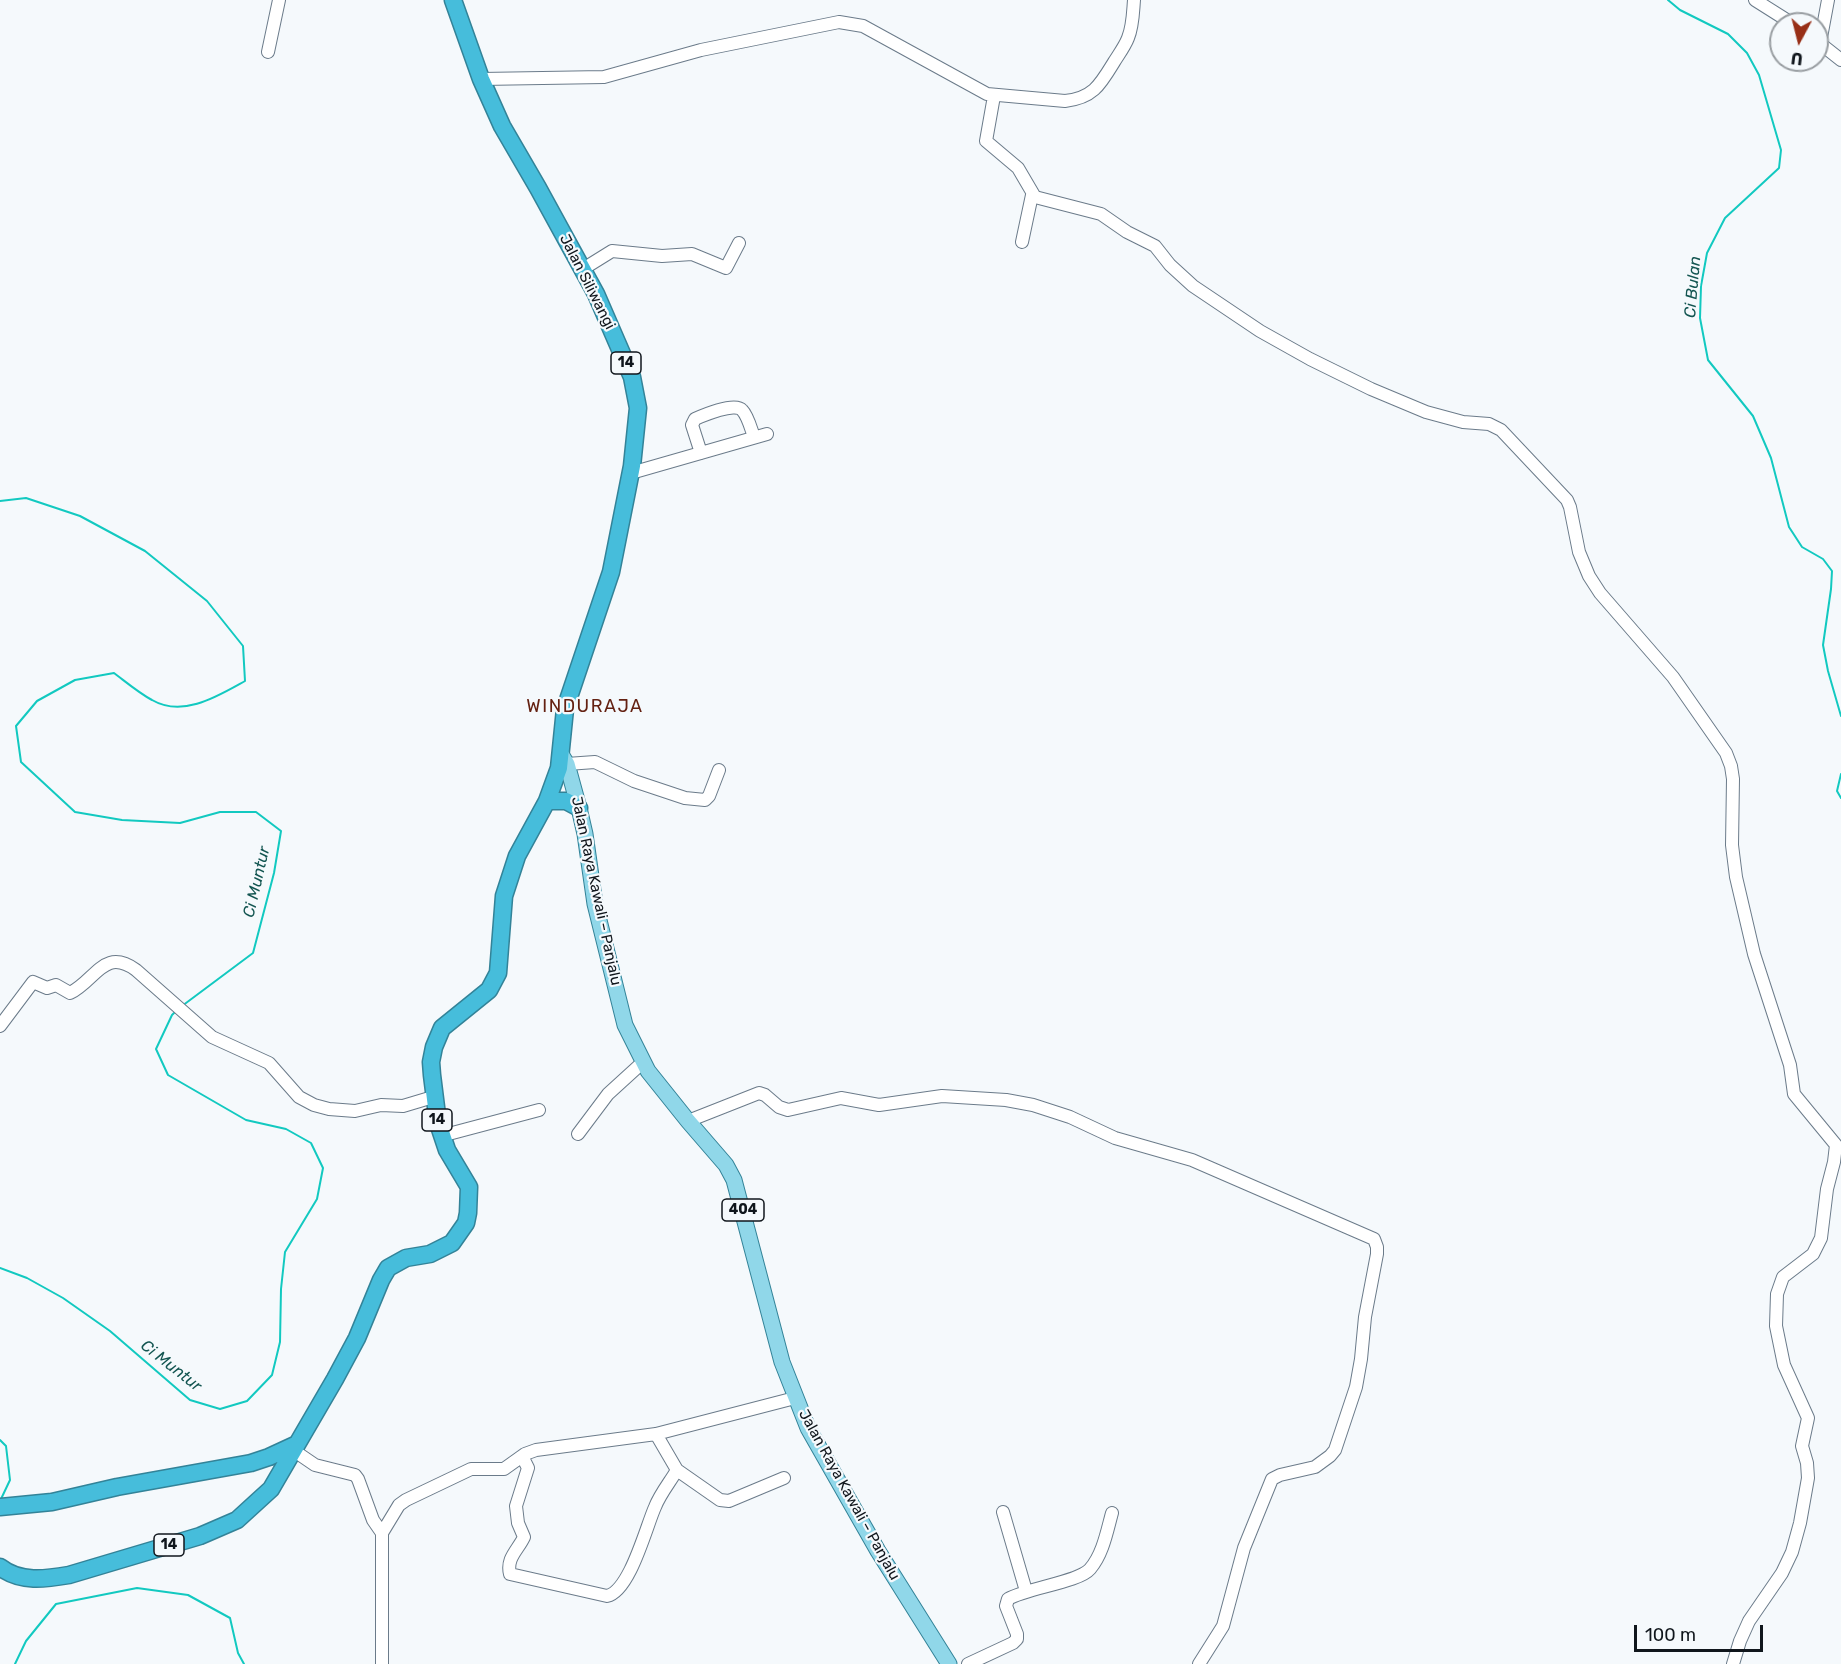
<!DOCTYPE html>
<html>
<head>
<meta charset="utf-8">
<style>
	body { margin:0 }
	#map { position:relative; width:1841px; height:1664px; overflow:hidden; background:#f5f9fc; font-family:Rubik,sans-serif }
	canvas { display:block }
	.north { position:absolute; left:1769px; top:12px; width:60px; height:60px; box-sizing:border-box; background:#f5f9fc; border:2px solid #999ea2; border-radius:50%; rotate:187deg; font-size:16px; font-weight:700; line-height:24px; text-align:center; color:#10161c }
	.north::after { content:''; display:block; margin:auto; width:21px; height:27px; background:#982f17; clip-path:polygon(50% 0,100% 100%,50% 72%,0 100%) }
	.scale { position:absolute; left:1634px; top:1625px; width:129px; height:27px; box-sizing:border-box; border:3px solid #10161c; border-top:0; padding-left:8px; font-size:18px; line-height:21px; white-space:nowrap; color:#10161c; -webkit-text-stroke:4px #f5f9fc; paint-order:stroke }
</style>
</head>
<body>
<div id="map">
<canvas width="1841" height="1664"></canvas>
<div class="north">U</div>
<div class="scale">100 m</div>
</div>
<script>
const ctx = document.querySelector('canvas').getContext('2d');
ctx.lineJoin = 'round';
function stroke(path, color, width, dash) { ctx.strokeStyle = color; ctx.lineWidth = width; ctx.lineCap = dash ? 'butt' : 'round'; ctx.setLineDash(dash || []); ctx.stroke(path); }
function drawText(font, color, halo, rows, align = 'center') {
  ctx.font = font + ' Rubik,sans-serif'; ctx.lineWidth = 4.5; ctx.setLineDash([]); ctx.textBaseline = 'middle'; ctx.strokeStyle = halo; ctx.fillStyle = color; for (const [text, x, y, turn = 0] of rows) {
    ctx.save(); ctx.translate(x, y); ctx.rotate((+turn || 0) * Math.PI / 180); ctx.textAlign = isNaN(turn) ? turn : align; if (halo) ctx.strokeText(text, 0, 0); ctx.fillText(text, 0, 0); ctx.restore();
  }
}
stroke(new Path2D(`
	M1668,0L1680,10L1728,34L1747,53L1759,75L1781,150L1779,168L1725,218L1707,253L1701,286L1700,318L1708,360L1753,416L1771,458L1789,527L1802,547L1823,559L1832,571L1831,589L1823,645L1828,671L1841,716
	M0,501L26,498L80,516L145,551L207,601L243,646L245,681C218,696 183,718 152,700C139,693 126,682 114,673L75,680L37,701L16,726L21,762L75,812L122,820L180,823L220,812H256L281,831L274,873L253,953L182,1006
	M1841,774L1837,791L1841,798
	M0,1268L27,1278L63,1298L110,1331L190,1400L220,1409L247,1401L272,1375L280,1342L281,1289L285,1252L317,1199L323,1168L311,1143L286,1129L246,1120L168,1075L156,1049L172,1015L176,1011
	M0,1440L6,1446L10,1480L1,1499
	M15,1664L26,1641L56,1604L137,1588L188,1595L230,1618L238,1653L244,1664`), '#12c9c0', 2);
const minor = new Path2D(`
	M1755,0L1793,24
	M1817,41L1841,60
	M1820,43L1828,0
	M268,52L279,0
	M481,79L604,77L701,50L839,22L863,26L987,94L1065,101C1093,98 1100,85 1114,62C1119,54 1125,46 1128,38C1133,26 1133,12 1134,0
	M994,96L986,141L1018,168L1035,197L1101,214L1127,232L1155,246L1170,265L1193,286L1260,331L1310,359L1371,389L1426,412L1463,422L1489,424L1501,430L1567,500L1570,507L1579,552L1589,576L1600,593L1673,677L1726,753L1731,766L1733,779L1732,845L1736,877L1754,954L1790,1065L1794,1094L1836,1145L1834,1162L1827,1189L1821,1238L1813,1254L1783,1277L1777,1294L1776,1326L1784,1365L1808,1418L1802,1446L1807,1463L1808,1478L1800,1523L1792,1552L1782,1573L1749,1621L1740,1641L1733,1664
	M1022,242L1032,195
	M583,269L612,251L662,256L692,254L726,268L739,243
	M701,453L692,425L695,419C704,415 735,402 742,410C748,416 751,429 754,437
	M631,473L767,434
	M567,764L595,762L634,781L685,798L705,800L709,796L719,770
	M0,1026L33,982L47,988L56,985L70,993C96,980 104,947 136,970L212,1037L269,1063L299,1097L314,1105L329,1109L355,1111L381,1105L403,1106L433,1097
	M688,1121L759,1093L765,1095L779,1107L788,1110L841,1098L879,1105L942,1096L1006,1100L1033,1105L1070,1117L1115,1138L1192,1160L1374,1239L1377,1247V1254L1365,1317L1361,1359L1356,1387L1335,1450L1330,1456L1315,1467L1280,1475L1272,1479L1244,1548L1223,1626L1199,1664
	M578,1134L608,1094L642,1063
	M441,1136L539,1110
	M656,1434L677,1470L720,1500L729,1501L784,1478
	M293,1450L315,1465L355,1475L358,1479L373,1520L382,1533L399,1505L406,1500L471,1469H504L525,1454L536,1450L656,1434L795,1398
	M522,1456L528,1468L516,1506L518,1523L524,1537C518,1550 506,1558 510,1574L607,1596C630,1591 646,1527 655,1507C660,1494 670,1482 677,1470
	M1003,1512L1026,1591
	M382,1533V1664
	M968,1664L1013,1643L1017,1639V1634L1006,1606L1008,1599C1027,1588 1079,1582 1090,1569C1103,1554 1107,1531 1112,1513`);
const major = new Path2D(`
	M561,754L567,764L579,808L585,834L595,904L625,1025L648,1071L688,1121L726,1165L734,1180L782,1362L808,1428L878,1551L949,1664`);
const highway = new Path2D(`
	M547,801H566L579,808
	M0,1507L52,1502L117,1487L251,1463L269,1457L295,1445
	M0,1567C20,1583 46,1579 69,1575L200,1536L237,1520L260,1499L271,1489L335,1379L357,1338L381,1280L388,1268L406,1258L430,1254L452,1243L466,1223L468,1213L469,1187L447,1150L438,1123L432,1075L431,1062L434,1047L442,1028L489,990L498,973L504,896L517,856L547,801L559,768L565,709L611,572L632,466L638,408L632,377L596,294L538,188L502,126L481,79L453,0`);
stroke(minor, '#6b7b8a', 14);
stroke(major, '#338398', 17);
stroke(highway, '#338398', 19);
stroke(minor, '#fff', 12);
stroke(major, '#90d7e9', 15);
stroke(highway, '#46bddb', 16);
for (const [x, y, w] of [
	[626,363,30],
	[437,1120,30],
	[743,1210,42],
	[169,1545,30]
]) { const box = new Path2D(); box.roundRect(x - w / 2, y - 11, w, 22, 4.5); ctx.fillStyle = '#f5f9fc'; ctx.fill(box); stroke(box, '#10161c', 1.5); }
drawText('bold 14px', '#10161c', null, [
	["14",626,363],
	["14",437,1120],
	["404",743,1210],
	["14",169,1545]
]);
drawText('15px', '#10161c', '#f5f9fc', [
	["Jalan Siliwangi",587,282,63],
	["Jalan Raya Kawali – Panjalu",596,891,78],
	["Jalan Raya Kawali – Panjalu",849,1495,61]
]);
drawText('italic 16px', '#135551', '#f5f9fc', [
	["Ci Bulan",1693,287,-85],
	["Ci Muntur",257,882,-77],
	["Ci Muntur",171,1366,38]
]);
ctx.letterSpacing = '1.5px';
drawText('18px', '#642112', '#f5f9fc', [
	["WINDURAJA",585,707]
]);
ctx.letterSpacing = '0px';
</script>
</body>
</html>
